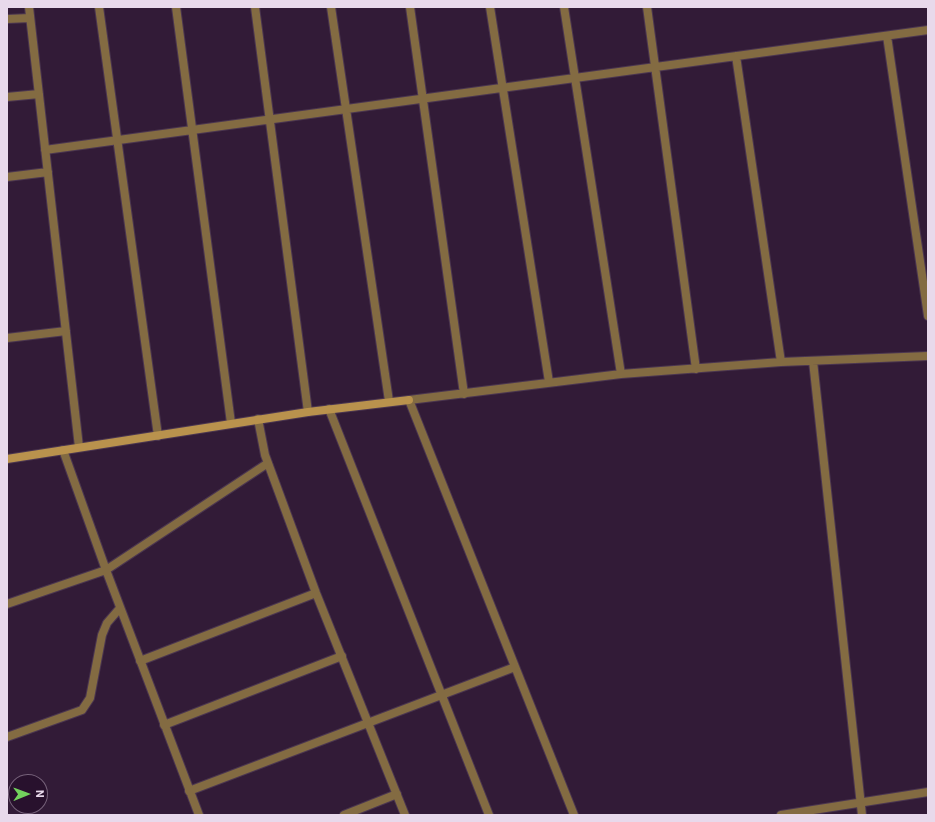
<!DOCTYPE html>
<html>
<head>
<meta charset="utf-8">
<style>
	body { margin:0 }
	#map { position:relative; width:935px; height:822px; overflow:hidden; background:#321b37; font-family:Roboto,sans-serif }
	canvas { display:block }
	.frame { position:absolute; inset:0; border:8px solid #e8d9eb; pointer-events:none }
	.north { position:absolute; left:8px; top:774px; width:40px; height:40px; box-sizing:border-box; background:#28112d; border:1px solid #756179; border-radius:50%; rotate:89deg; font-size:11px; font-weight:700; line-height:16px; text-align:center; color:#e8d9eb }
	.north::after { content:''; display:block; margin:auto; width:14px; height:18px; background:#72d25d; clip-path:polygon(50% 0,100% 100%,50% 72%,0 100%) }
</style>
</head>
<body>
<div id="map">
<canvas width="935" height="822"></canvas>
<div class="frame"></div>
<div class="north">N</div>
</div>
<script>
const ctx = document.querySelector('canvas').getContext('2d');
ctx.lineJoin = 'round';
function stroke(path, color, width, dash) { ctx.strokeStyle = color; ctx.lineWidth = width; ctx.lineCap = dash ? 'butt' : 'round'; ctx.setLineDash(dash || []); ctx.stroke(path); }
const street = new Path2D(`
	M29,7L79,447
	M99,7L158,436
	M176,7L231,423
	M255,7L308,412
	M331,7L389,401
	M410,7L464,394
	M490,7L549,382
	M564,7L621,374
	M647,7L696,369
	M7,19L30,18
	M887,36L928,316
	M736,56L781,362
	M7,97L39,94
	M45,150L928,30
	M7,177L48,172
	M7,338L66,331
	M813,361L862,815
	M329,409L489,815
	M258,419L265,455L316,593L405,815
	M63,450L106,570L199,815
	M7,604L106,570L268,463
	M140,661L316,593
	M164,725L342,656
	M7,737L82,710L90,698L102,635L107,623L120,608
	M189,791L515,667
	M344,815L397,794
	M574,815L409,400L621,374L781,362L928,356
	M781,815L928,792`);
const secondary = new Path2D(`
	M7,459L308,412L409,400`);
stroke(street, '#4b3650', 10);
stroke(secondary, '#4b3650', 10);
stroke(street, '#836b42', 8);
stroke(secondary, '#b9924d', 8);
</script>
</body>
</html>
